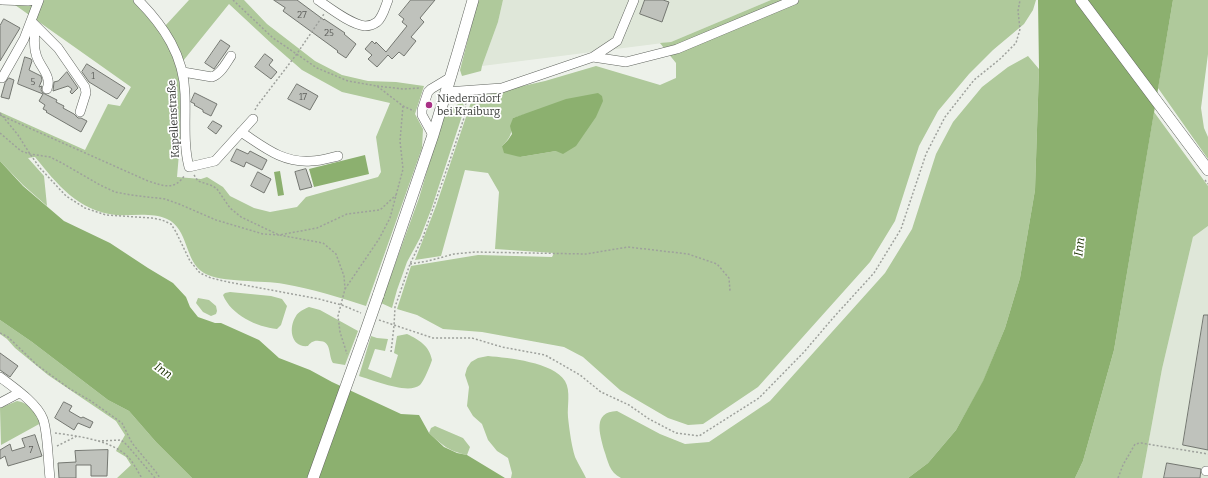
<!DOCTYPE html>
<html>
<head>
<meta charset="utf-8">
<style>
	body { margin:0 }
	canvas { display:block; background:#edf1ea }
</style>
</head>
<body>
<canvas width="1208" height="478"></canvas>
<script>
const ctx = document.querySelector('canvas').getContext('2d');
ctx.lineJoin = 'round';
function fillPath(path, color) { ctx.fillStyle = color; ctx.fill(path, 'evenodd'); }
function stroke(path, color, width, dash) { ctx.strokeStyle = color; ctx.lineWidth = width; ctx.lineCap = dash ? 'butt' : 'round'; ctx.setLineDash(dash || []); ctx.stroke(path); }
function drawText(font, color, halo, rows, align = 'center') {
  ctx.font = font + ' Bitter,serif'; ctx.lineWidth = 3.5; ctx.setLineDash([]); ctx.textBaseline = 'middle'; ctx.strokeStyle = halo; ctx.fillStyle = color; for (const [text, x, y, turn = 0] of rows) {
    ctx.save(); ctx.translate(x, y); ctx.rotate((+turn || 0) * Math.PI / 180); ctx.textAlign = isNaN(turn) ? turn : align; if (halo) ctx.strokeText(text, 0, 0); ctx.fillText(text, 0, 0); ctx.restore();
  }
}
fillPath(new Path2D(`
	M503,0H771L671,42L482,66L498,22Z
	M1208,226V478H1142L1162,369L1193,237Z`), '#dfe7d9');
fillPath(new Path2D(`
	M8,0H134L162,31L179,68L183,107L177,177L201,179L207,177L223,187L230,196L254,208L270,212L297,207L306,197L378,177L381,172L376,137L390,103L342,92L302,70L272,44L229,4L183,61L172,36L165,26L189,0H244L267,24L293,44L315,61L342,75L368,81L396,82L424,86L415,114L423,129L422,148L366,306C339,297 312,289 284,284C263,280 221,283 204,273C184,261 189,229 167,219C151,212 132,216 116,215C78,211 57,184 35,157L28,158L44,176L47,206L23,185L0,161V112L85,150L108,104L120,106L131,87Z
	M478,0H503L498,22L482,66L481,71L462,76L460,70Z
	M771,0H1036L1033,10L1024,24L993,50L969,74L938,111L919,146L895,221L870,262L758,387L703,424L688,425L668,418L620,390L583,357L564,347L482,332L443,329L417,315L397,309L411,266L478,255L552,257L554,253L495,249L499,192L488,173L465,170L441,256L415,260L436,206L470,105L474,97L545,81L596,66L660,85L676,78V63L660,43L671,42ZM526,114L556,151L520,157L502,146C512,136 512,132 513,118Z
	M1173,0H1208V54L1201,108L1204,128L1208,137V159L1158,88Z
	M1028,56L1039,69L1035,190L1020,278L1005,328L983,382L956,430L928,463L908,478H621C609,472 608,461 604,450C600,434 592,412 617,411L660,434L685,444L709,442L770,401L885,273L912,229L936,154L953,122L982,87L1008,67Z
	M463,102L464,109L462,116L431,210L420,238L407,262L397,290L392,308L381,303L419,198L441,124C445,113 452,106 463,102Z
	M1154,112L1208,186V226L1193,237L1162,369L1142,478H1075L1083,461L1114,350Z
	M230,292L271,296L282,299L287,306L281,325L277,329C257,327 231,315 223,295L225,293Z
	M198,298L209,300L216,306L217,311L216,314L211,316L203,312L196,303Z
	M309,307L320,310L358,331L345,365L333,363C328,355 332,341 319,341C314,340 310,343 308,346C291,348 288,328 296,316C298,312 304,309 309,307Z
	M0,320L32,342L108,400L129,411L156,442L192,478H117L131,465L126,457L116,451L125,435L116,421L48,375L15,348L7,339L0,334Z
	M407,334C419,340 429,345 432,360C430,366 424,381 420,385C408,395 373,380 359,376L371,336L377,338L388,339L385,351L375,349L368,369L391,378L398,355L394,353L397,336Z
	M488,356C509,358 553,362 565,381C571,391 567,406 568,417C569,427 572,450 576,459C579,465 583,472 586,478H511L512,473L508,458L497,451L488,440L482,424L473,416L467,406L469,387L465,375L467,368L471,362L478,358Z
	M17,401C30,403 35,412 41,423L1,445L0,408Z
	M435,426L463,438L470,447L467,455C449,451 443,446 429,433L431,428Z`), '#afc99b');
fillPath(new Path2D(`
	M1038,0H1173L1114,350L1083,461L1075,478H908L928,463L956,430L983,381L1005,328L1020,278L1035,190L1039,69Z
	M598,93L602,96L603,101L596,117L576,146L563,154L556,151L520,157L504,153L502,146L508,140L512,134L510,126L513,118L566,99Z
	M365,155L369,174L314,187L309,169Z
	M0,161L23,186L64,221L110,243L148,268L173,283L186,297L190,307L198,317L215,323H221L259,340L279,358L310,370L332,382L401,414L419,415L429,433L444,447L457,453L467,455L505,478H192L156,442L129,411L108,400L32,342L0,320Z
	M280,171L284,195L278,196L274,172Z`), '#8cb06f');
const building = new Path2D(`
	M274,0H297L324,20V19L345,33L344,34L356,44L346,58L337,52L338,51L283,11L285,8Z
	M411,0H435L420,18L424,22L411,37L416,41L404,56L399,52L392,59L388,55L377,67L368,59L372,55L365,49L372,41L375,44L376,42L386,52L407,26L402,22L404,19L399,15Z
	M645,0H663L669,2L662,22L640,14Z
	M4,19L20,28L0,61V26Z
	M221,40L230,46L214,69L205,63Z
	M265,54L273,60L269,65L277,72L271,79L255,67Z
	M25,57L31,59L32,61L29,70L41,76L42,80L39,87L42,86L41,90L43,93L57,100L56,102L64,106L63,108L74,114L78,118H81L87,121L81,132L46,112L47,111L43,109L45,105L39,101L43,94L18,84Z
	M87,64L125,88L117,99L89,82L82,72Z
	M67,72L78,88L72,94L70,92L72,89L68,86L53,91L54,82L58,81Z
	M9,78L14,80L9,99L1,97L5,83Z
	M297,84L318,96L310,110L288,99Z
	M195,93L217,104L211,116L203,112V110L194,105L195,104L191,102Z
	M213,121L222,126L216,134L208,128Z
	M237,149L248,154L250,151L267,160L262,170L246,162L244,167L231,161Z
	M306,169L312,187L300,190L295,172Z
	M258,172L271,179L264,193L251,186Z
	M1204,315H1208V450L1183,445Z
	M0,353L18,366L10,377L0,370Z
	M64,402L72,406L69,411L81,418L83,417L93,422L90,428L78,423L74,430L55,418Z
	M35,435L42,456L8,466L5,456L0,459V450L10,444L12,451L25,447L22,439Z
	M108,450L107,476H91V465H76V478H59L58,463L76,462L75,451Z
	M1167,463L1201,469L1200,478H1164Z`);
fillPath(building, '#bfc2bc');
stroke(building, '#747771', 1);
const minor = new Path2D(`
	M2,0L28,1L34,0
	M138,0C164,26 184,56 185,94C186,118 183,144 189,167L215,161L253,119
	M318,0C330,8 350,24 365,26C369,26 373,25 377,22C383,17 385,7 388,0
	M31,21L58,48L85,87L86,93L80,112
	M35,25C35,35 33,45 36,54C38,64 47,71 48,80C49,83 48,86 47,89
	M593,57L626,62L677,49L794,0
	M183,72L212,77C221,74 226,63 231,56
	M2,78L24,39L39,0
	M446,92L502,88L593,57L617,41L634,0
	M241,132C264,147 282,163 311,161C320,161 329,158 338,156
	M433,135L422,115V110L428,92L431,89L451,77
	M0,377C13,387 37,403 43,419C48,433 48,462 50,478
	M0,403L19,393
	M1206,471H1208`);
const major = new Path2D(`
	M1081,0L1208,170
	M378,296L433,135L458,52L473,0
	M313,478L363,339`);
stroke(minor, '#626660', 10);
stroke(major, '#626660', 12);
stroke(new Path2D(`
	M233,0L273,38L317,68L348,81L377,86L403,106L414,111
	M377,86L403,89L421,88
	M255,110L257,106L296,55L324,14
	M0,113L18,135L30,154L40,168L66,196L85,208L106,215L152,218L162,220L171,224L176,232L190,261L200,273L211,278L228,282L319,299L342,305L361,313
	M0,115L148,181C164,186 174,191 185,175
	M0,133L21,151L30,154L50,157L60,162L100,185L115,192L131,195L165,199L179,204L216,220L263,234L279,235L317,228L347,214L380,210L396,195
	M194,175L198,181L213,186L217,189L230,208L241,217L279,235L323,243L336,254L344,276L345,289L338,316L340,332L347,354
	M1205,180L1208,184
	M410,264L428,261L454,254L475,252L586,254L628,247L688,254L717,264L729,278L730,291
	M345,289L379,239L390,218L403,169L400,141L403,106
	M379,320L433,338H472L502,347L545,355L580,375L601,392L629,405L649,419L676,433L699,436L759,398L804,352L833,318L874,273L901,229L926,154L945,117L974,80L1000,59L1016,43L1020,29L1018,11L1020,0
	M0,333L8,337L37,365L70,389L91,401L122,423L132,443L156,472L160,478
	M391,352L394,326L395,307L410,264L423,237L450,160L465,115L466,99
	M55,433C77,436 112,440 128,457C134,463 137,471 142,478
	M98,441L121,440L127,445L155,478
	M57,446L77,436
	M1118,478L1123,465L1135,444L1141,443L1208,454`), '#9ea19c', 1.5, [2, 2]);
stroke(minor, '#fff', 9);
stroke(major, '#fff', 11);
const majorBridge = new Path2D(`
	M363,339L378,296`);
stroke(majorBridge, '#626660', 12, []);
stroke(majorBridge, '#fff', 11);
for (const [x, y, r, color] of [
	[429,105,4,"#a93186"]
]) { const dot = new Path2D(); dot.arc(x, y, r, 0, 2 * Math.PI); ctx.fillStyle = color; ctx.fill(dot); stroke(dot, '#fff', 1.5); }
drawText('9px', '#5c5e5a', null, [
	["27",302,15],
	["25",329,33],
	["1",93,76],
	["5",33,82],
	["17",303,97],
	["7",31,450]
]);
drawText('11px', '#3b3d3a', '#fff', [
	["Niederndorf",437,99],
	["bei Kraiburg",437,112]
], 'left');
drawText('11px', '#3b3d3a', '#fff', [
	["Kapellenstraße",174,119,-93]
]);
drawText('italic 12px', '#233909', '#fff', [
	["Inn",1080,247,-83],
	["Inn",163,371,34]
]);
</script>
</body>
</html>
